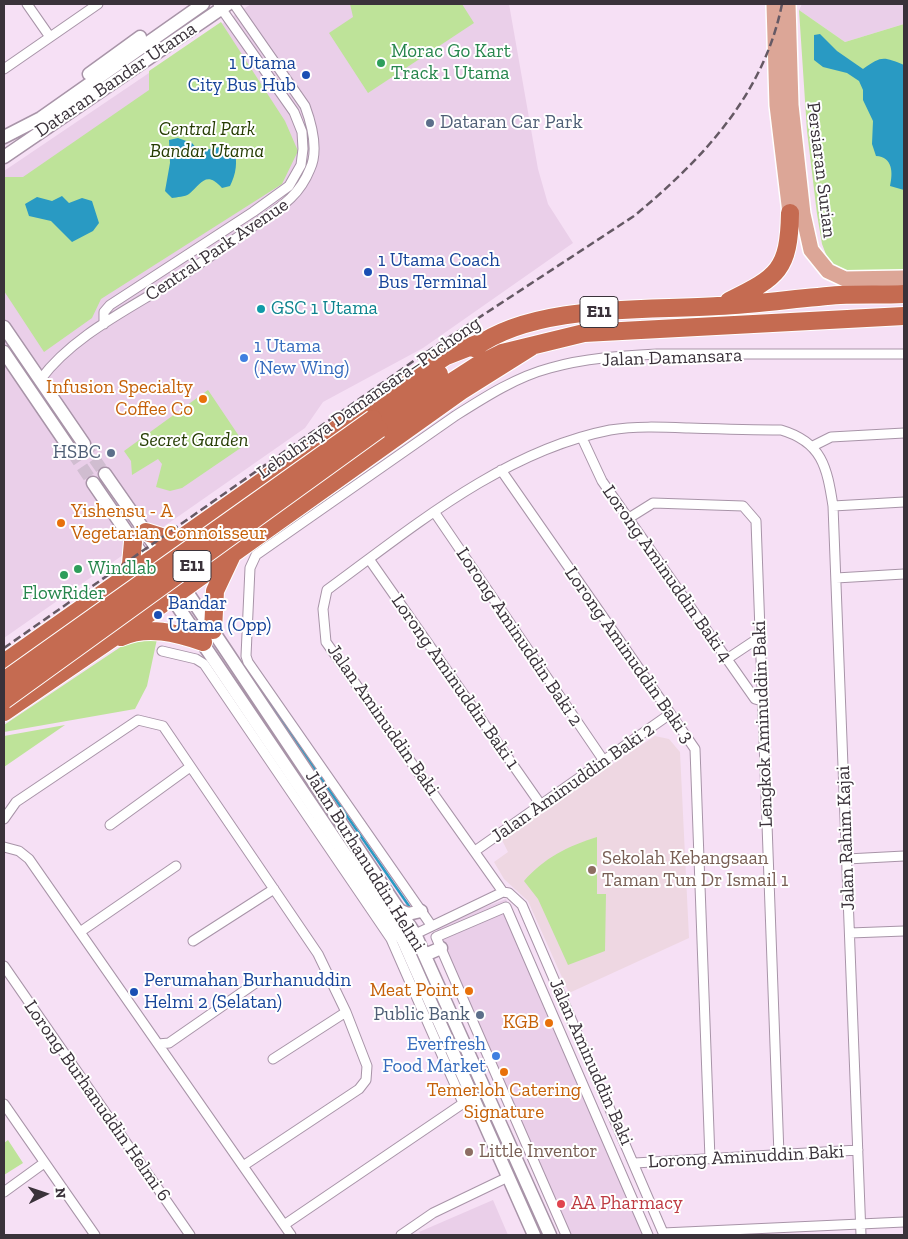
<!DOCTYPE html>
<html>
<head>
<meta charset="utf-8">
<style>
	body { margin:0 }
	#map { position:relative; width:908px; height:1239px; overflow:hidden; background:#f6e0f5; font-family:"Zilla Slab",serif }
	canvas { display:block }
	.frame { position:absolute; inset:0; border:5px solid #3a323a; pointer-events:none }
	.north { position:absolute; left:20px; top:1169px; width:50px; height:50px; -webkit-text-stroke:4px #fff; paint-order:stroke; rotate:86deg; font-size:14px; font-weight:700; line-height:20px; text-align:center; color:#3a323a }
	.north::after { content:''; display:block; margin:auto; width:18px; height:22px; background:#3a323a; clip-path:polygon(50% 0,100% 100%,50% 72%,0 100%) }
</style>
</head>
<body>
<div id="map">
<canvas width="908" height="1239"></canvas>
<div class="frame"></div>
<div class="north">N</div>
</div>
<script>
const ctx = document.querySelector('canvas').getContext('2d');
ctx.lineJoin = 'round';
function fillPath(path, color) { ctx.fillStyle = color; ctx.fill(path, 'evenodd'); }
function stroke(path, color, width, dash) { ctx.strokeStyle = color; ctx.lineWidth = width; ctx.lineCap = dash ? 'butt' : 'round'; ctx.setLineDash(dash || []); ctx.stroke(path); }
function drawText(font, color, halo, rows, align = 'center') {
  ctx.font = font + ' "Zilla Slab",serif'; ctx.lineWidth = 4; ctx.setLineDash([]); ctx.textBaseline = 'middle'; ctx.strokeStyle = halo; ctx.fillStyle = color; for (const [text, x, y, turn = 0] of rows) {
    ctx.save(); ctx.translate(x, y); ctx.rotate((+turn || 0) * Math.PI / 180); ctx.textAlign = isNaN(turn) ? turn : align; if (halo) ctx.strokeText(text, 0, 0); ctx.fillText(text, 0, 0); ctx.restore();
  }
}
fillPath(new Path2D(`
	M251,4H509L538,169L548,204L573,243L423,348L323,402L305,428L4,638V171Z
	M802,4H904V24L845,42L799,10Z
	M506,899L650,1235H569L435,926Z
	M493,1200L508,1235H421L419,1232Z`), '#eacfe9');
fillPath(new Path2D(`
	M655,736L669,739L680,752L689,938L569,993L528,901L504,879L494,862L508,852L501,838Z`), '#eed7e2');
fillPath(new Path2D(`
	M350,4H462L474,23L368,93L329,33L353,17Z
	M799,10L845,42L904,24V271L848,272L835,266L827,257L822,244L817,214L807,131Z
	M221,22L285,121L298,151L282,184L101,299L92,318L44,352L4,291V177H23L149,90V71Z
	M208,390L245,445L182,488L170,491L156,487L162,464L158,459L132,475L131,461L124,451Z
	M157,639L147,686L135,709L4,732V725L125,644Z
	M65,725L4,767V736Z
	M597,837V894H606L605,951L568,965L538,899L524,881C544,858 568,846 597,837Z
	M8,1140L23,1163L4,1175V1143Z`), '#bee399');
fillPath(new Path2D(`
	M820,34L837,51L863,69C881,56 883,56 904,65V190L890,186C893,173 893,157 876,156L872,144L873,121L863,100V90L859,81L847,73L823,67L814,60V35Z
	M178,138L192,143L198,150C210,151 223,144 234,148C238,162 236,174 230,186L222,188C206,170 201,184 189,194C185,197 177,197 172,198L165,191L170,163L169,140Z
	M62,196L69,203L82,198L92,201L99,223L93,231L72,242L51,221L29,216L25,204L37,197L52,201Z`), '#299ac3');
stroke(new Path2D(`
	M252,678L411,909`), '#299ac3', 2.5);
stroke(new Path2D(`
	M84,444L105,474
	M72,452L93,483`), '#d0bdd0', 12, [12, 6]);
const street = new Path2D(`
	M27,4L50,37
	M4,69L98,4
	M104,324V312L110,305L253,212L289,186L301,165L303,149L302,132L294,112L218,4
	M40,380C71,338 123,312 167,285C196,267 224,247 252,227C277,209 298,199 310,169C319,150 312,125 305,106L234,4
	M582,438L602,481L755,699L762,701
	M813,446L831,437L904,433
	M501,470L695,749L710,1159
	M833,506L904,502
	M435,513L604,761
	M629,518L653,503L743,506L756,521L779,1155
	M369,559L541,805
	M836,578L904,574
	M162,651L196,659L204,664L391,939L463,1103
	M727,659L760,637
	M4,819L16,802L138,720L163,726L318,954L346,1012L367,1066L366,1080L359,1089L243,1166
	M110,825L190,767
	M4,847L19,851L29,859L291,1235
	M475,851L670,714
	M847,859L904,856
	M431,925L248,662L246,656L250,568L256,555L455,416C485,397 516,377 550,368C585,358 621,356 657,354H904
	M80,932L176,866
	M850,933L904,931
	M403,940L503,892
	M193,941L274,889
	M4,966L190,1235
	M158,1044L169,1043L257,982
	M273,1059L346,1012
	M4,1104L95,1235
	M635,1163L858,1150
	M4,1192L44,1163
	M284,1225L468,1100
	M663,1233L904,1222
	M401,1235L433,1213L508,1177
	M566,1235L436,937L506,907L648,1235
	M664,1235L522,905L509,893L503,892L326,642L323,609L327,590C413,527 503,451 610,430C635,426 661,427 686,428C718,429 749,430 781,430C822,442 827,467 833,506L861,1235`);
const secondary = new Path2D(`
	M89,74L140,37
	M4,137L41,118L203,4
	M4,157L228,4
	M4,327L84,444
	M4,352L72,452
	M105,474L165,560
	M93,483L152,569
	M181,583L415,934L550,1235
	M168,592L403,940L534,1235
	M401,911L408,914L421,911
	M425,955L441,948`);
const primary = new Path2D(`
	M774,4L777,105L790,213
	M788,4L791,105L803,214L811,250L828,271L845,279L904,278`);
const highway = new Path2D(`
	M729,301C778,277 789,270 790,213
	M474,348C535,303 645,311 718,306C759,304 799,298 840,295C861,294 883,295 904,294
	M373,419L439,374
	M379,429L478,365L502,353L584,333L904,316
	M146,532L168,539L183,538
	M125,579L131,564L133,542
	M213,630L215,591L231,557
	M121,637C147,625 177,633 203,642
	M4,663L365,409L446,356L482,342
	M4,712L155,609L461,391L531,347`);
stroke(street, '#a894a8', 11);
stroke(secondary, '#a894a8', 15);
stroke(primary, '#fff', 18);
stroke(highway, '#fff', 20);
stroke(street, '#fff', 9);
stroke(secondary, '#fff', 12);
stroke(primary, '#dca697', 15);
stroke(highway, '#c56b51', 18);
stroke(new Path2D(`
	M4,648L425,353L634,216C703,159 764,94 782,4`), '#655964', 2.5, [8, 4]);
const highwayBridge = new Path2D(`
	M4,681L373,419
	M4,700L379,429`);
stroke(highwayBridge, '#fff', 20, []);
stroke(highwayBridge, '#c56b51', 18);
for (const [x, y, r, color] of [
	[381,63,5,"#2e9e5b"],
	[306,75,5,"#1a4fb4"],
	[430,123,5,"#5c6f8a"],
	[368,272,5,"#1a4fb4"],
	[261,309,5,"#0f9aa8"],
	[244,358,5,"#3f7fe0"],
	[203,399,5,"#e8710a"],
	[111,453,5,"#5c6f8a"],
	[61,523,5,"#e8710a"],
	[78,569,5,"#2e9e5b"],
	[64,575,5,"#2e9e5b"],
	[158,615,5,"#1a4fb4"],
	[592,870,5,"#8d6e63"],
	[469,991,5,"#e8710a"],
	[134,992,5,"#1a4fb4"],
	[480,1015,5,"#5c6f8a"],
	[549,1023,5,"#e8710a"],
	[496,1056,5,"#3f7fe0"],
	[504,1072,5,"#e8710a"],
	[469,1152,5,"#8d6e63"],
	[561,1204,5,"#e0444e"]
]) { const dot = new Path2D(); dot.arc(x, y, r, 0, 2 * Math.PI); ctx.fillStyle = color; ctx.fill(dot); stroke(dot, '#fff', 2); }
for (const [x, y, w] of [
	[599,312,38],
	[192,566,38]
]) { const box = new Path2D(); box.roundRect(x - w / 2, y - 15.5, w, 31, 4); ctx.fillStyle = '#fff'; ctx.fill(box); stroke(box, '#3a323a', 1); }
drawText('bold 18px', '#3a323a', null, [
	["E11",599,312],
	["E11",192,566]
]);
drawText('19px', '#27864d', '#fff', [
	["Morac Go Kart",391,52],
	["Track 1 Utama",391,74],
	["Windlab",88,569],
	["FlowRider",64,594,"center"]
], 'left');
drawText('19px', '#164399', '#fff', [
	["1 Utama",296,64,"right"],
	["City Bus Hub",296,86,"right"],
	["1 Utama Coach",378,261],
	["Bus Terminal",378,283],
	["Bandar",168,604],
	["Utama (Opp)",168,626],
	["Perumahan Burhanuddin",144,981],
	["Helmi 2 (Selatan)",144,1003]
], 'left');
drawText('19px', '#3a323a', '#fff', [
	["Dataran Bandar Utama",116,80,-34],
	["Persiaran Surian",821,170,83],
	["Central Park Avenue",217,250,-34],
	["Jalan Damansara",672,358,-2],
	["Lebuhraya Damansara–Puchong",369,398,-35],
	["Lorong Aminuddin Baki 4",667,574,55],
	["Lorong Aminuddin Baki 2",519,637,56],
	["Lorong Aminuddin Baki 3",629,655,55],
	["Lorong Aminuddin Baki 1",455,682,55],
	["Jalan Aminuddin Baki",383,720,55],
	["Lengkok Aminuddin Baki",763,724,-92],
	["Jalan Aminuddin Baki 2",573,783,-35],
	["Jalan Rahim Kajai",846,838,-92],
	["Jalan Burhanuddin Helmi",365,861,58],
	["Jalan Aminuddin Baki",591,1062,66],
	["Lorong Burhanuddin Helmi 6",97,1101,55],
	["Lorong Aminuddin Baki",746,1157,-3]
]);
drawText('19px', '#4e5e75', '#fff', [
	["Dataran Car Park",440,123,"left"],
	["HSBC",101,453],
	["Public Bank",470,1015]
], 'right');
drawText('italic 19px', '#253c02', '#fff', [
	["Central Park",207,130],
	["Bandar Utama",207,152],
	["Secret Garden",194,441]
]);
drawText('19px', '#0d838f', '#fff', [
	["GSC 1 Utama",271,309]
], 'left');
drawText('19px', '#366cbe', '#fff', [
	["1 Utama",254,347],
	["(New Wing)",254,369],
	["Everfresh",486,1045,"right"],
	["Food Market",486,1067,"right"]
], 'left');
drawText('19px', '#c56008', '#fff', [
	["Infusion Specialty",193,388],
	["Coffee Co",193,410],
	["Yishensu - A",71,512,"left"],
	["Vegetarian Connoisseur",71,534,"left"],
	["Meat Point",459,991],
	["KGB",539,1023],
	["Temerloh Catering",504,1091,"center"],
	["Signature",504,1113,"center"]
], 'right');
drawText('19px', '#785e54', '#fff', [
	["Sekolah Kebangsaan",602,859],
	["Taman Tun Dr Ismail 1",602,881],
	["Little Inventor",479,1152]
], 'left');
drawText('19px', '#be3a42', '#fff', [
	["AA Pharmacy",571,1204]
], 'left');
</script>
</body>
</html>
